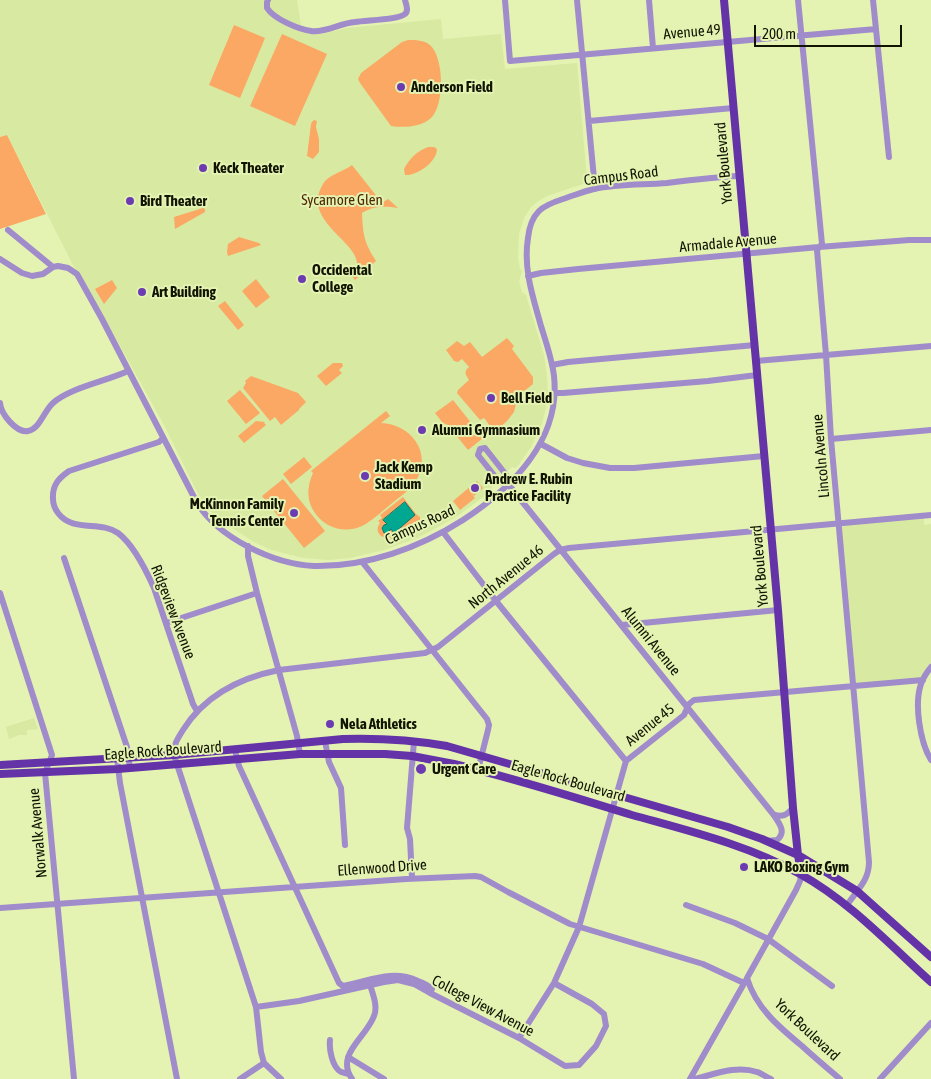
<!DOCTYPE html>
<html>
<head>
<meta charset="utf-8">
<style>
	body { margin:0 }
	#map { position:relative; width:931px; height:1079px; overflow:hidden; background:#e4f3b2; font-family:"Asap Condensed",sans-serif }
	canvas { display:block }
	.scale { position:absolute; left:754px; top:25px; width:148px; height:22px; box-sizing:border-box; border:2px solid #101400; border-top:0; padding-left:6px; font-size:15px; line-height:18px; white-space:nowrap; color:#101400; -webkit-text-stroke:4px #e4f3b2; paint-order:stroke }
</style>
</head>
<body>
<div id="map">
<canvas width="931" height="1079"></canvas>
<div class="scale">200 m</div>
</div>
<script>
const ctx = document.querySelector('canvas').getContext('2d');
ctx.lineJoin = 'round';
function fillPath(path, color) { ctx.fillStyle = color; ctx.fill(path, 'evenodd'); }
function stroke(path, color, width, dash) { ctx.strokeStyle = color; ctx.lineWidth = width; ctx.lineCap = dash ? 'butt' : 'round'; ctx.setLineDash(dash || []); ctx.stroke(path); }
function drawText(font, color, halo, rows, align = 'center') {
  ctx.font = font + ' "Asap Condensed",sans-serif'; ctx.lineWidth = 4; ctx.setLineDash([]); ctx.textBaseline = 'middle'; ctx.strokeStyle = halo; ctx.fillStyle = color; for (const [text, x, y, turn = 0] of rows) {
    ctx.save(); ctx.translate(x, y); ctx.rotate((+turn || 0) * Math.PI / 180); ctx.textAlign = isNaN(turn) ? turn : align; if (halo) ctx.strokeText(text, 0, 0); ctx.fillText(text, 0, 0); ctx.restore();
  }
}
fillPath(new Path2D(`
	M0,0H297L302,32L309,34H321L347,28L441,19L443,39L501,34L505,69L577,63L587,180L586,183L547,196L537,202L531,207L524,218L519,234L518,258L520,269L522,271L519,281L522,292L526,295L544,355L547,376L548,393L546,408L542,424L531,447L517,467L515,468L512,467L492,486V489L491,491L459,515L440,526L417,538L384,550L350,558L328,560L303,558L283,553L269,549L254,542L217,518L204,504L199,496L164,425L79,272L74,267L7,135L0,137Z
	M924,516V525L931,524V665L922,678L854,684L840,525Z
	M34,718L38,729L27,730V735H19L9,739L6,727Z`), '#d8e9a1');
fillPath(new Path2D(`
	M234,25L265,38L240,98L209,85Z
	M282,34L327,54L295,126L250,106Z
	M408,40C416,40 424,40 430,45C444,57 445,105 431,118C421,127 404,128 391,126L360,83L358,79L361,73L402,42Z
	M314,120L317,121L316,127L319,139V152L313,159L307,156L311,124L312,122Z
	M7,135L46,214L0,229V137Z
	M428,147H434L437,149C437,162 417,176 405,175L404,169C409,159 417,151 428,147Z
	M352,165L382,203L388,199L398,208C384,206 374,206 362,213C363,235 364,242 376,261L355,280L352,276C378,247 297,226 323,184C329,174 343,172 352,165Z
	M203,208L205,209V212L175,229L174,217Z
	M239,237L259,243L261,245L228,256L227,252L228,244Z
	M256,279L270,297L256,308L242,291Z
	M112,280L117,288L104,304L95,289Z
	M225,301L244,325L238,330L218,306Z
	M507,338L514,346L512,349L533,377V384L518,396L514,412L507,421L499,428L494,431L484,418L480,420L457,393L458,390L469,380C466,375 463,372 469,367L462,359L458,362L454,361L446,350L457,341L464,346L470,342L482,357Z
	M333,363H342L343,366L339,370L342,373L326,386L317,376Z
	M251,376L298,393L306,402L299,409V410L281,425L275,417L270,421L243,388L246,383L245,381Z
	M240,390L260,413L246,424L227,401Z
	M453,400L483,438L468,450L448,425L443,423L435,413Z
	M386,411L390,416L381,423C410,424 432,451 417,479C411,490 399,497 390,505C381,512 372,521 362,526C345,534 325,528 315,513C306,501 307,486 313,473L311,471Z
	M256,421L265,422L264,423L266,425L244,443L238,436Z
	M304,457L312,467L291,484L283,474Z
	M283,479L325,531L304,548L262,496Z
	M477,481L483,488L474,496L469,491L475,498L460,510L453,501Z
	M403,497L416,514L420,517V522L418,523L419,526L399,541L396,537L392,540L390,537H383C377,534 376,528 380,523L378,521L382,518L380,515Z`), '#fba865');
const water = new Path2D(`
	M405,502L415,515L394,533L391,529L388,533H384L382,528L384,525L387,524L383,520Z`);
fillPath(water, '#00a892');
stroke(water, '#057c66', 1);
stroke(new Path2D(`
	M268,0L267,2V8C274,19 298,29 311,31C326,33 340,23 355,22C365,20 399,20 405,14C409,11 406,4 405,0
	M505,0L510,61L876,29
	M577,0L595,189
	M649,0L653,48
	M798,0L822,244L817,250L826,355L831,439L869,862C869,881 857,890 847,905
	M873,0L889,157
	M589,121L733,108
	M8,230L53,267
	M0,259L22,273L32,276L43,274L53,267L58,266L68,268L77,274L102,319L197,503C219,538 273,564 314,566C367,567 419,548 463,520C512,488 561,440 554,376C552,359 546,342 541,326C533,297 523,269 528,238C529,228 532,218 539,211C546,204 557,201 566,198C575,195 585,191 594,189C618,184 643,185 667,183C691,180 715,177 739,176
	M528,276L541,273L578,269L819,247L909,240H931
	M756,361L931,346
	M552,365L568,362L755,345
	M554,393H563L708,381L757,375
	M0,403C1,414 16,433 28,431C39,430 44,411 53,403C69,388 107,381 128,371
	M163,438L159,442L69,471C59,478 52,485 53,499C53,504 55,509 58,513C73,533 100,520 118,533C134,545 146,570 154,588L193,704L197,711
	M831,439L931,430
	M541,444L567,458L583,463L610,468H634L764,456
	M485,448L507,476L508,484L501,482L497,479L478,455L480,449Z
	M508,484L773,814C779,823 787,832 777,840L767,841
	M443,532L496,601L626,761
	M248,546V556L257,593L297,736L300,754
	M64,558L127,747L130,768
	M363,563L487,719L489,725L488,730L478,770
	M0,593L52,755L45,773L74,1079
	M166,623L257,593
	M622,625L778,610
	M931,667C927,672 923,678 921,684C914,704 920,742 931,760
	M325,741L329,762L341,788L345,845
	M235,750L239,766L339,983L343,986C370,981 392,969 418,981C424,983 428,985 432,989L430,993
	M117,758L120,783L177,1079
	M773,814C782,818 787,815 793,808
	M801,874L800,881L796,890L747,978C756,1008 779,1027 802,1046C814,1057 827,1068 840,1079
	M412,878L410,839L407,828L414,741
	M686,905L735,923L768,939L832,986
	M0,908L406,879L475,876L481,877L508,892L570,924L703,964L744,983
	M256,1007L299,1001L384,982L398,980L414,984L430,993L519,1038L565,1066L579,1065L596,1046L606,1026L604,1014L592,1004L554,983
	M519,1038L554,983L579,927L626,761L684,715L689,704L694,700L923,680
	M330,1040C329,1049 332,1067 341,1072C342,1072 348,1074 349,1074
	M348,1057L384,1079
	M240,1079L264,1063
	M281,1079L264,1063L261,1052L256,1007L174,755C173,745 178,738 183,730C205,695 239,678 279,670L425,653L438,647L554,554L560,550L569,548L931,515
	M352,1079C335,1054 366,1038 374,1016C378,1007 373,994 370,985
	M690,1079L746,980
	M695,1079C715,1074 737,1065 757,1072C761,1073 766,1077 771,1079
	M880,1079L931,1023`), '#a08bcb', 6);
stroke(new Path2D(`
	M724,0L778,610L793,808L798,855L801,874
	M0,765L174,755L343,739C378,738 413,740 447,746L728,827L762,839L798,855L857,891L931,957
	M0,774L118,769L300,754H385L412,756L454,764C514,778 573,797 632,815C689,831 748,845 800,874C849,901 889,944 931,982`), '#6533a8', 8);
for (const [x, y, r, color] of [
	[401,87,5,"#6c3ab1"],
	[203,168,5,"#6c3ab1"],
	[130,201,5,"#6c3ab1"],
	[302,279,5,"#6c3ab1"],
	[142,292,5,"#6c3ab1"],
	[491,398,5,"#6c3ab1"],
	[422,430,5,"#6c3ab1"],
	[365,476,5,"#6c3ab1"],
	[475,488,5,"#6c3ab1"],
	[294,513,5,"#6c3ab1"],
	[330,724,5,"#6c3ab1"],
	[421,769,6,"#6c3ab1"],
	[744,867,5,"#6c3ab1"]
]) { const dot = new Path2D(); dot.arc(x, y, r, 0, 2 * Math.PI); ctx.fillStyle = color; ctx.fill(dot); stroke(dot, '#e4f3b2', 2); }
drawText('15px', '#101400', '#e4f3b2', [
	["Avenue 49",692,32,-5],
	["York Boulevard",724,163,-95],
	["Campus Road",621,176,-7],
	["Armadale Avenue",728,243,-5],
	["Lincoln Avenue",821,456,-95],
	["Campus Road",420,525,-25],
	["York Boulevard",760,566,-95],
	["North Avenue 46",506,577,-39],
	["Ridgeview Avenue",173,612,69],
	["Alumni Avenue",651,641,51],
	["Avenue 45",650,725,-39],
	["Eagle Rock Boulevard",163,751,-4],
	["Eagle Rock Boulevard",568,781,16],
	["Norwalk Avenue",38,833,-95],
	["Ellenwood Drive",382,868,-4],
	["College View Avenue",483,1006,28],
	["York Boulevard",807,1030,43]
]);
drawText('bold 15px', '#101400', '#e4f3b2', [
	["Anderson Field",411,87],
	["Keck Theater",213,168],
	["Bird Theater",140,201],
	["Occidental",312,270],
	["College",312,287],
	["Art Building",152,292],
	["Bell Field",501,398],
	["Alumni Gymnasium",432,430],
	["Jack Kemp",375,467],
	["Stadium",375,484],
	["Andrew E. Rubin",485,479],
	["Practice Facility",485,496],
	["McKinnon Family",284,504,"right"],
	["Tennis Center",284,521,"right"],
	["Nela Athletics",340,724],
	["Urgent Care",432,769],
	["LAKO Boxing Gym",754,867]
], 'left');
drawText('15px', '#4d2804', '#e4f3b2', [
	["Sycamore Glen",342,200]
]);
</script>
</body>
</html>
